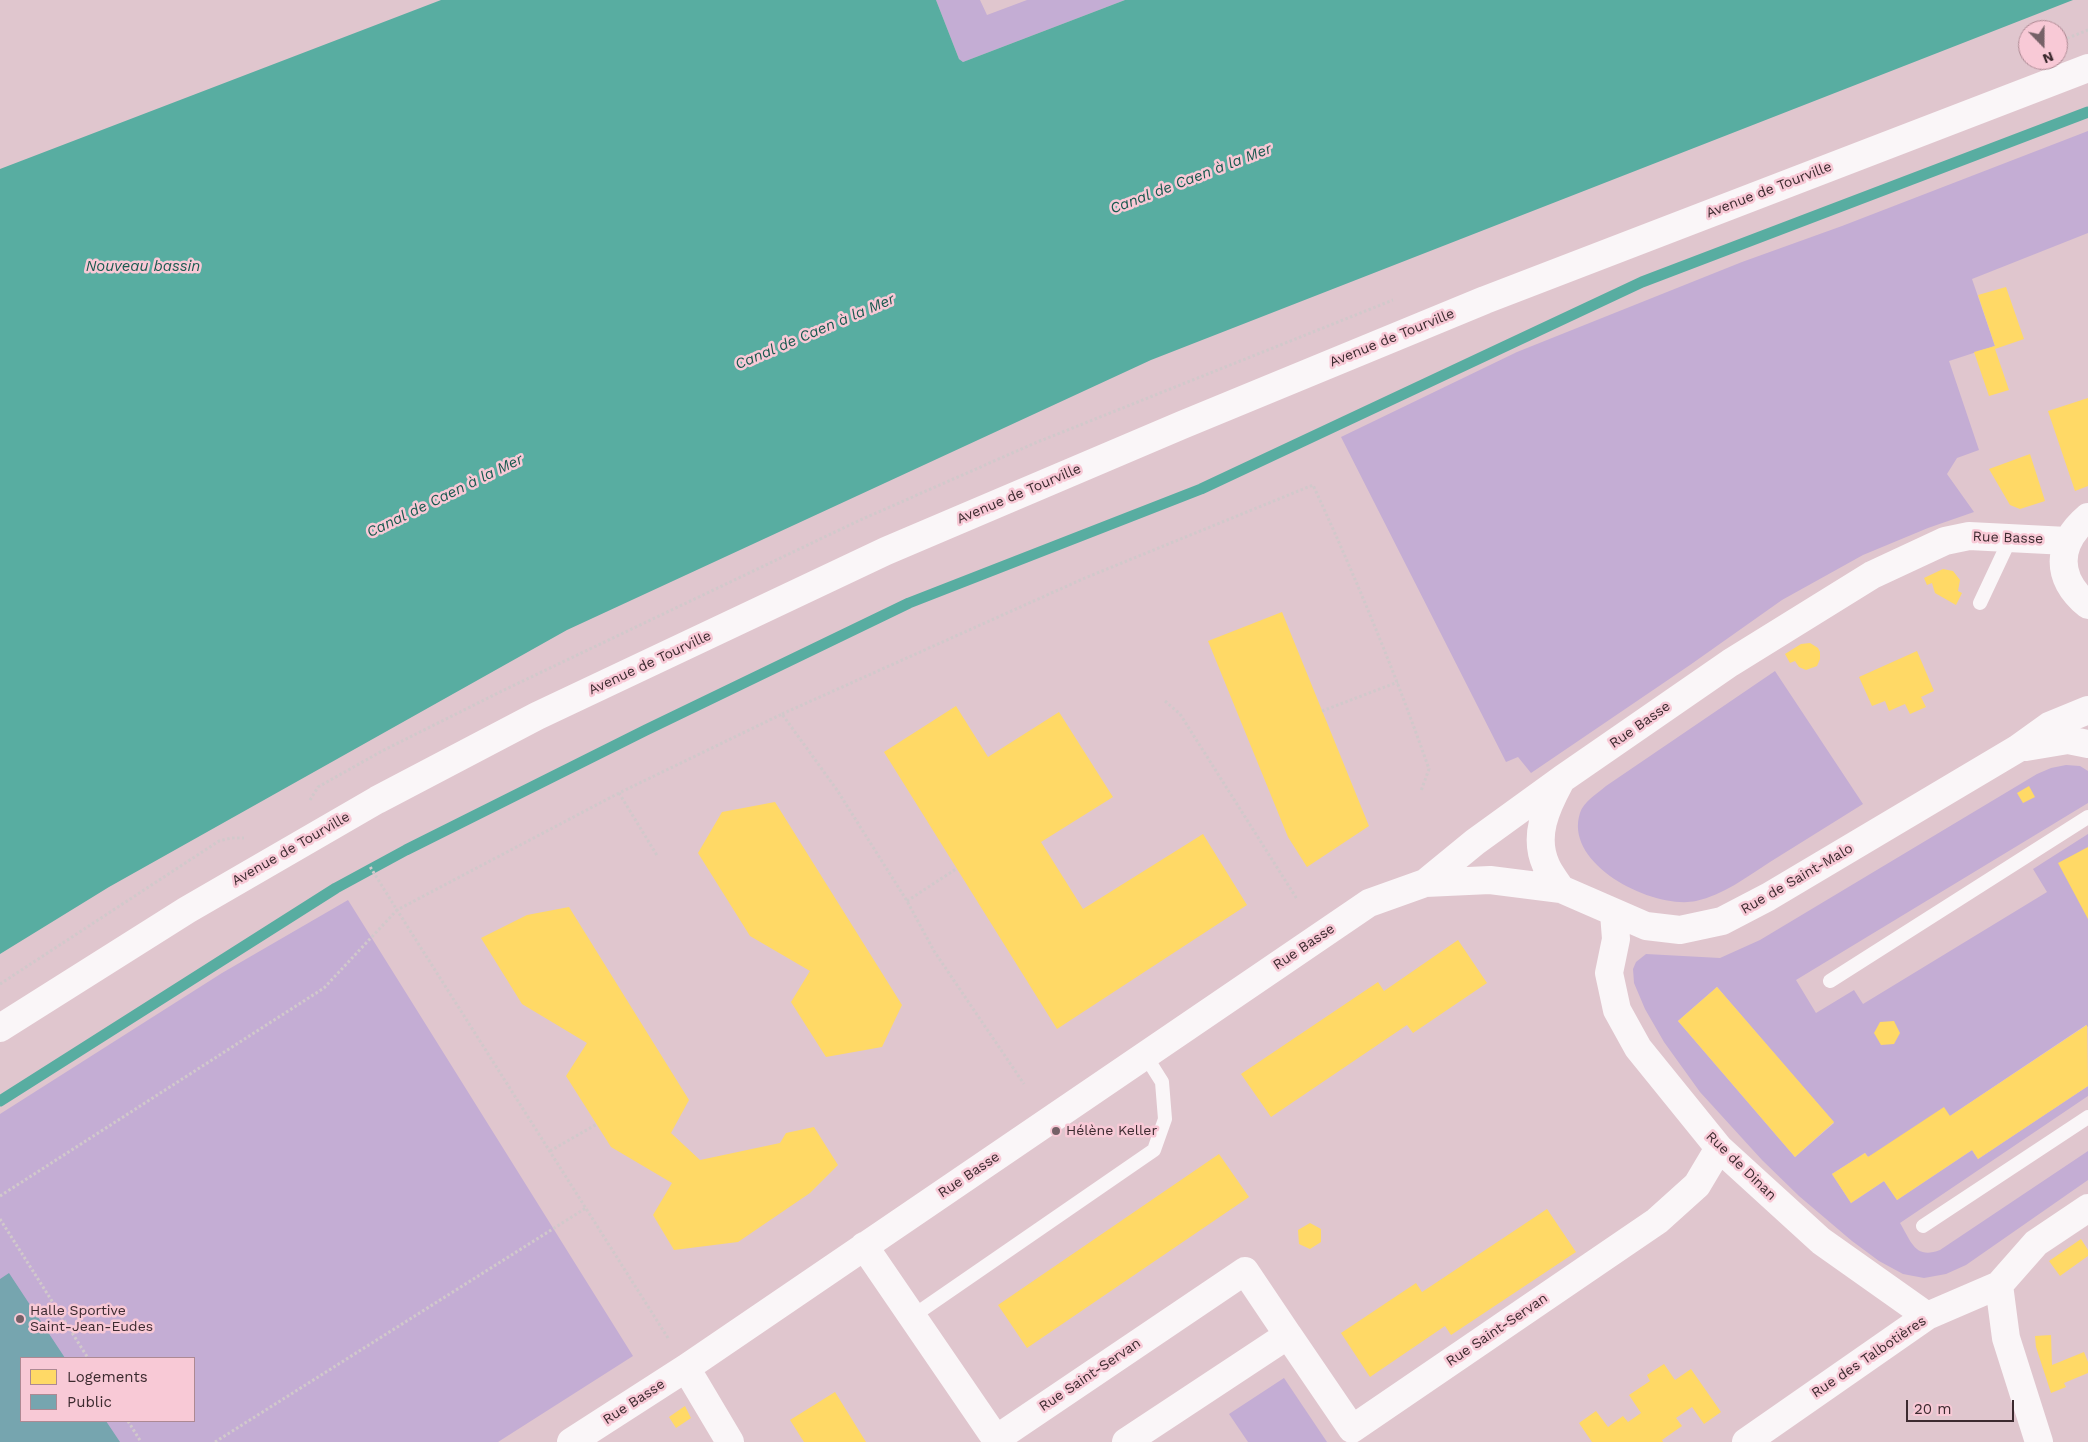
<!DOCTYPE html>
<html>
<head>
<meta charset="utf-8">
<style>
	body { margin:0 }
	#map { position:relative; width:2088px; height:1442px; overflow:hidden; background:#e0c6ce; font-family:"Work Sans",sans-serif }
	canvas { display:block }
	.legend { position:absolute; left:20px; top:1357px; width:175px; height:65px; box-sizing:border-box; background:#f8c9d6; border:1px solid #ad8993; margin:0; padding:6px 9px; list-style:none; font-size:15px; color:#3c2a2f }
	.legend li { display:flex; align-items:center; gap:10px; height:25px }
	.legend b { width:25px; border:1px solid #ad8993 }
	.north { position:absolute; left:2018px; top:20px; width:50px; height:50px; box-sizing:border-box; background:#f8c9d6; border:1px solid #ad8993; border-radius:50%; rotate:158deg; font-size:14px; font-weight:700; line-height:20px; text-align:center; color:#3c2a2f }
	.north::after { content:''; display:block; margin:auto; width:18px; height:22px; background:#756167; clip-path:polygon(50% 0,100% 100%,50% 72%,0 100%) }
	.scale { position:absolute; left:1906px; top:1400px; width:108px; height:22px; box-sizing:border-box; border:2px solid #3c2a2f; border-top:0; padding-left:6px; font-size:15px; line-height:18px; white-space:nowrap; color:#3c2a2f; -webkit-text-stroke:4px #f8c9d6; paint-order:stroke }
</style>
</head>
<body>
<div id="map">
<canvas width="2088" height="1442"></canvas>
<ul class="legend">
<li><b style="height:14px;background:#ffd966"></b>Logements</li>
<li><b style="height:14px;background:#76a5af"></b>Public</li>
</ul>
<div class="north">N</div>
<div class="scale">20 m</div>
</div>
<script>
const ctx = document.querySelector('canvas').getContext('2d');
ctx.lineJoin = 'round';
function fillPath(path, color) { ctx.fillStyle = color; ctx.fill(path, 'evenodd'); }
function stroke(path, color, width, dash) { ctx.strokeStyle = color; ctx.lineWidth = width; ctx.lineCap = dash ? 'butt' : 'round'; ctx.setLineDash(dash || []); ctx.stroke(path); }
function drawText(font, color, halo, rows, align = 'center') {
  ctx.font = font + ' "Work Sans",sans-serif'; ctx.lineWidth = 5; ctx.setLineDash([]); ctx.textBaseline = 'middle'; ctx.strokeStyle = halo; ctx.fillStyle = color; for (const [text, x, y, turn = 0] of rows) {
    ctx.save(); ctx.translate(x, y); ctx.rotate((+turn || 0) * Math.PI / 180); ctx.textAlign = isNaN(turn) ? turn : align; if (halo) ctx.strokeText(text, 0, 0); ctx.fillText(text, 0, 0); ctx.restore();
  }
}
fillPath(new Path2D(`
	M936,0H980L987,15L1027,0H1125L963,62L959,59Z
	M2088,131V233L1972,279L1995,346L1949,361L1979,450L1957,458L1947,474L1974,512L1928,528L1863,555L1782,600L1690,665L1531,773L1518,757L1506,762L1341,437L1517,352L1742,262L1842,226Z
	M1775,671L1863,804C1832,823 1801,843 1770,862C1747,877 1723,895 1696,901C1654,910 1563,865 1580,813C1583,802 1598,793 1606,786Z
	M2066,765L2080,766L2088,771V803L1796,980L1816,1013L1854,990L1863,1004L2047,892L2033,869L2088,834V1027L2086,1025L1950,1116L1868,1157L1865,1153L1832,1174L1851,1203L1884,1181L1897,1200L1972,1150L1978,1159L2088,1086V1096L1900,1223C1911,1241 1915,1260 1940,1250L2088,1151V1180L1966,1265L1946,1274L1924,1278L1903,1274L1879,1261L1852,1241L1799,1196L1762,1160L1700,1092L1664,1042L1645,1009L1634,983L1633,969L1636,962L1646,954L1720,958L1760,940L2037,774L2051,768ZM1717,987L1834,1123L1795,1157L1678,1021Z
	M348,900L633,1356L498,1442H0V1114L222,973ZM21,1358H194V1421H21Z
	M1284,1378L1327,1442H1248L1229,1414Z`), '#c4add4');
fillPath(new Path2D(`
	M441,0H936L959,59L963,62L1125,0H2073L1151,360L567,630L109,887L0,954V169Z`), '#58ada1');
fillPath(new Path2D(`
	M2006,287L2024,339L1995,349L2009,390L1989,396L1974,352L1995,346L1978,295Z
	M2088,398V486L2075,491L2048,411Z
	M2030,454L2045,501L2020,509L2010,505L1989,469Z
	M1943,569L1953,571L1960,580L1958,591L1962,593L1956,605L1935,593L1932,583L1927,585L1924,578Z
	M1282,612L1369,826L1307,867L1288,837L1208,641Z
	M1810,643L1818,648L1820,652V659L1817,666L1806,670L1799,667L1795,661L1790,663L1785,654L1801,644Z
	M1917,651L1934,691L1921,697L1926,707L1910,714L1905,704L1889,711L1885,701L1872,706L1859,677Z
	M956,706L988,757L1059,712L1113,797L1041,842L1083,909L1203,834L1247,905L1057,1029L884,752Z
	M2029,786L2035,797L2023,803L2017,793Z
	M775,802L902,1005L882,1047L826,1057L791,1002L810,971L750,936L698,853L722,812Z
	M2088,847V919L2058,863Z
	M569,907L689,1100L671,1133L700,1160L780,1143L786,1133L814,1127L838,1165L810,1193L738,1242L674,1250L653,1215L672,1183L611,1147L566,1076L587,1043L522,1004L481,938L527,915Z
	M1458,940L1487,983L1413,1033L1407,1025L1271,1117L1241,1074L1378,982L1384,991Z
	M1717,987L1834,1122L1795,1157L1678,1021Z
	M1894,1021L1900,1033L1894,1044L1881,1045L1874,1033L1880,1022Z
	M2087,1025L2088,1086L1978,1159L1972,1150L1897,1200L1884,1181L1851,1203L1832,1174L1865,1153L1868,1157L1944,1107L1950,1116Z
	M1219,1154L1249,1197L1027,1348L998,1305Z
	M1547,1209L1576,1252L1451,1335L1445,1326L1370,1377L1341,1333L1416,1283L1422,1292Z
	M1310,1223L1321,1229V1242L1310,1249L1299,1244L1298,1230Z
	M2081,1239L2088,1250V1256L2060,1276L2049,1261Z
	M2051,1335L2052,1365L2084,1352L2088,1362V1373L2064,1383L2066,1387L2051,1393L2036,1347L2035,1336Z
	M1664,1364L1675,1380L1691,1369L1721,1412L1704,1424L1692,1407L1676,1418L1682,1426L1662,1440L1663,1442H1592L1579,1423L1596,1411L1608,1427L1623,1416L1628,1422L1641,1413L1629,1395L1650,1381L1647,1375Z
	M835,1392L866,1442H804L790,1420Z
	M685,1406L691,1418L676,1428L669,1417Z`), '#ffd966');
fillPath(new Path2D(`
	M9,1273L65,1358H21V1421H106L120,1442H0V1279Z`), '#76a5af');
stroke(new Path2D(`
	M0,1101L336,888L406,850L646,730L909,603L1201,489L1642,282L2088,112`), '#58ada1', 11);
stroke(new Path2D(`
	M2058,42L2088,30
	M1165,701L1180,714L1297,899
	M1322,711L1398,682
	M782,714L1085,578L1313,485C1356,578 1395,672 1429,769L1421,791
	M619,793L658,857
	M310,800L318,787L382,751L506,689L858,521L1035,443L1393,300
	M907,901L956,869
	M0,984L219,841L231,838H244
	M550,1151L597,1124
	M0,1196L324,988L397,910L369,865
	M0,1219L88,1358
	M668,1338L397,910L619,793L782,714L837,790L907,901L934,951L1024,1084
	M128,1421L141,1442
	M215,1442L586,1208`), '#d1c9cb', 3, [2.5, 2.5]);
stroke(new Path2D(`
	M1980,603L2011,537
	M1830,981L2088,817
	M1923,1226L2088,1117
	M913,1316L1154,1150L1165,1119L1162,1082L1145,1055`), '#faf6f8', 14);
stroke(new Path2D(`
	M2088,517C2056,544 2055,578 2088,605
	M2026,747L2068,740L2088,744
	M1560,782C1546,808 1533,836 1546,865C1549,873 1556,881 1561,889
	M1425,883L1490,880L1561,889L1646,926L1680,930L1722,921L1768,897L2017,749L2049,726L2088,710
	M1614,913L1616,939L1609,973L1617,1010L1638,1048L1719,1148L1821,1241L1927,1316
	M864,1246L998,1442
	M1999,1285L2006,1338L2039,1442
	M686,1368L730,1442
	M996,1439L1245,1271L1288,1335
	M571,1442L686,1368L1369,903L1425,883L1475,842L1562,779L1730,663L1872,575L1945,541L1969,536L2067,541
	M1126,1442L1288,1335L1352,1429L1657,1221L1697,1185L1719,1148
	M1746,1442L1927,1316L1999,1285L2036,1243L2088,1208`), '#faf6f8', 28);
stroke(new Path2D(`
	M0,1028L187,910L377,800L537,716L886,551L1182,425L1485,300L2088,68`), '#faf6f8', 28);
for (const [x, y, r, color] of [
	[1056,1131,5,"#756167"],
	[20,1319,5,"#756167"]
]) { const dot = new Path2D(); dot.arc(x, y, r, 0, 2 * Math.PI); ctx.fillStyle = color; ctx.fill(dot); stroke(dot, '#f8c9d6', 2); }
drawText('14px', '#3c2a2f', '#f8c9d6', [
	["Avenue de Tourville",1769,190,-21],
	["Avenue de Tourville",1392,338,-22],
	["Avenue de Tourville",1019,494,-23],
	["Rue Basse",2008,538,2],
	["Avenue de Tourville",650,663,-25],
	["Rue Basse",1640,725,-35],
	["Avenue de Tourville",291,849,-30],
	["Rue de Saint-Malo",1797,879,-30],
	["Rue Basse",1304,947,-34],
	["Rue de Dinan",1741,1166,44],
	["Rue Basse",969,1175,-34],
	["Rue Saint-Servan",1497,1330,-34],
	["Rue des Talbotières",1869,1357,-34],
	["Rue Saint-Servan",1090,1375,-34],
	["Rue Basse",634,1402,-33]
]);
drawText('14px', '#3c2a2f', '#f8c9d6', [
	["Hélène Keller",1066,1131],
	["Halle Sportive",30,1311],
	["Saint-Jean-Eudes",30,1327]
], 'left');
drawText('italic 15px', '#17594e', '#f8c9d6', [
	["Canal de Caen à la Mer",1191,179,-21],
	["Nouveau bassin",143,267],
	["Canal de Caen à la Mer",815,332,-23],
	["Canal de Caen à la Mer",445,496,-26]
]);
</script>
</body>
</html>
